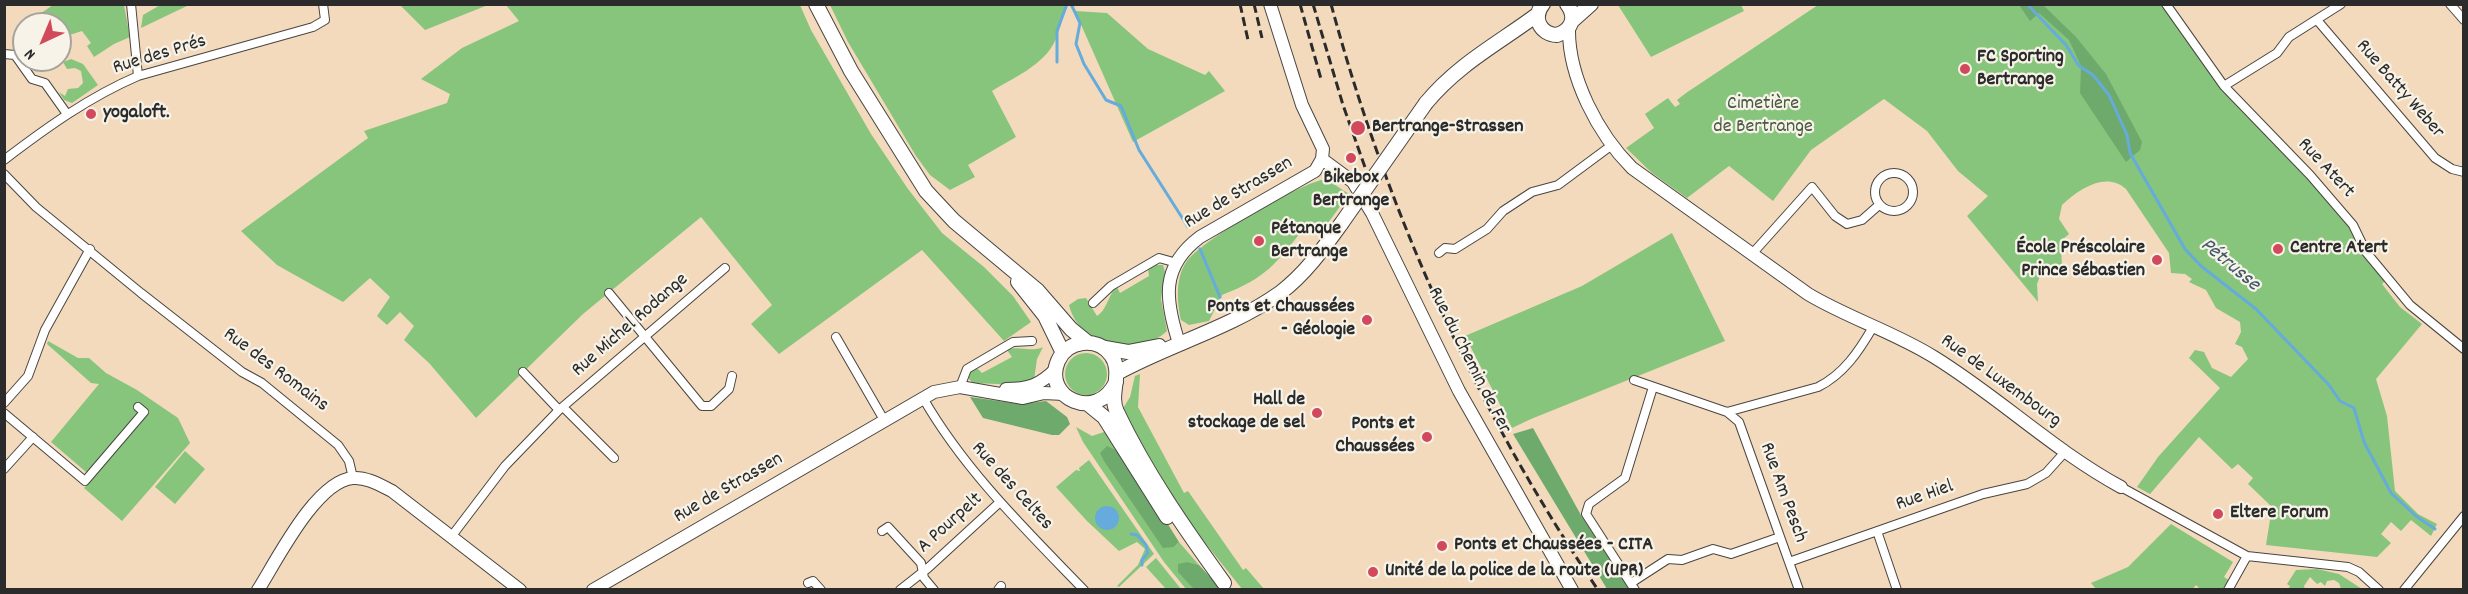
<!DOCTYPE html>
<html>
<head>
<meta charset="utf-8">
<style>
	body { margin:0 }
	#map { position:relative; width:2468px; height:594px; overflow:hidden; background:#f3dabc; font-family:Dekko,sans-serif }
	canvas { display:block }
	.frame { position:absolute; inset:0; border:6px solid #2b2b2b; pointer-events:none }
	.north { position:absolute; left:12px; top:12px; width:60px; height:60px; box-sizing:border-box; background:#f7f3e8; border:2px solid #a5a39c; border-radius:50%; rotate:224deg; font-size:16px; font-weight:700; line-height:24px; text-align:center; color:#2b2b2b }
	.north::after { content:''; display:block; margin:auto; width:21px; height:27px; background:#d1495b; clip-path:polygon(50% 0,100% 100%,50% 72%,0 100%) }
</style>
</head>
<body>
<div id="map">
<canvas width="2468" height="594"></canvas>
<div class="frame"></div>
<div class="north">N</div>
</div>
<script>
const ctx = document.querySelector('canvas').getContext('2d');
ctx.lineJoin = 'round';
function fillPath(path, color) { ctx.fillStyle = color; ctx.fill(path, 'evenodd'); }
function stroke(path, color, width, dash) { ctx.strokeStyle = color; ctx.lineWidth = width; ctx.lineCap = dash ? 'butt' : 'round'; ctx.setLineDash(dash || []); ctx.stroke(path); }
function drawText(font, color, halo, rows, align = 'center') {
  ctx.font = font + ' Dekko,sans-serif'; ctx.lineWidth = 4.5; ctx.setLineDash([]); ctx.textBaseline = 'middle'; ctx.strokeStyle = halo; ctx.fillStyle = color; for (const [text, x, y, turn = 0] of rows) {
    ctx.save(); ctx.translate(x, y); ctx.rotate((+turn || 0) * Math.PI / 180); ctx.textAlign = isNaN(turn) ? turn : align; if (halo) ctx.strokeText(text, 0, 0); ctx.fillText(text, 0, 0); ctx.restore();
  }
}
fillPath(new Path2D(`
	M162,4L189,5L141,28L143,15Z
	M53,5H124L130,37L114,44L94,57L87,46L91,43L82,31L60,38V24H25Z
	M400,5V4L488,5L425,30Z
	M506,5H800L811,30L871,134L908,189L942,233L984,267L1013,296L1031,322L1004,341L922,250L779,354L751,324L772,305L701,217L583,314L476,418L429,363L404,340L414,326L400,312L387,325L377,316L390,297L370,278L343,302L277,265L241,231L368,138L364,131L447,103L450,94L421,79L462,48L519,21Z
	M830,5H1067C1063,16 1060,30 1055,41C1044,65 1013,78 992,91L1016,137L968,165L975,177L950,190L930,175L916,156L848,42Z
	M1741,5L1744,11L1651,57L1618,5Z
	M1818,5H2166L2198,53L2353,225L2387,279L2382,284L2400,307L2422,324L2376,379L2387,416L2395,491L2418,514L2437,524L2431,536L2411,520L2401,531L2391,522L2381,534L2391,543L2377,557L2266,545L2272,507L2248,484L2253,478L2238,464L2232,469L2199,437L2150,494L2137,487L2158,457L2220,388L2189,358L2195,350L2204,352L2212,368L2231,377L2248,359L2242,347L2235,344L2241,332L2240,322L2216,308L2206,290L2189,282L2192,279L2185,274L2171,273L2169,253L2126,189C2106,171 2079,189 2062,205L2059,219L2069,234L2063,239L2067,246L2061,249L2062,266L2056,270L2043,268L2037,284L2038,302L1967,216L1988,196L1958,171L1927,131L1884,99L1811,150L1773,201L1729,166L1687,198L1652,173L1626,148L1654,128L1645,114L1668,98L1675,107L1680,104L1677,100L1686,93Z
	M1075,11L1107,13L1148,49L1205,75L1209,71L1225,91L1133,142Z
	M71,59L83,64L98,85L72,103L64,100L59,92L65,96L68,89L78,88L83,83L81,71L75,68L67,69L63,62Z
	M1326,179L1349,194L1320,234L1304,228C1276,264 1266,278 1222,295L1209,321L1189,325L1181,320C1177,302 1175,277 1187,261C1204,239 1299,183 1326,179Z
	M1672,233L1725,341L1531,419L1512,428L1465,336L1582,286Z
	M1155,265H1163L1165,272L1161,299L1167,331C1136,360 1080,349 1069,305L1078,299L1086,298L1097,316C1108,309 1108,294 1117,287L1120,293L1149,276L1148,269Z
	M48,341L78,358H89L106,373L137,390L178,418L190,443L122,521L84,488L93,478L51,442L99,384L91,383L47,344Z
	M1043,347L1037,359L1034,380L1019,385L973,383L969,379V372L977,368L982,373L1012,357L1007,350C1019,345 1031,353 1043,347Z
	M1065 374a21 21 0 1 1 42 0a21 21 0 1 1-42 0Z
	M1140,374L1138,407L1184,493L1188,491L1243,570L1246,568L1264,589H1242L1178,509L1122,410L1130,397L1135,376Z
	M1076,427L1092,436L1107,431L1174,547L1179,542L1199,565L1188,562L1194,589H1186L1164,562L1083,442Z
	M185,451L205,469L175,504L155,487Z
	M1089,460L1154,554L1119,587L1117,586L1138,565L1145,549L1137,542L1119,551L1087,521L1056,487L1076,470L1080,471L1079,468Z
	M2171,524L2233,562L2224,577L2229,580L2223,589H2200L2196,585L2192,590L2096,589L2091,583L2128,567Z
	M1156,558L1181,589H1166L1146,567Z
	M2317,569L2339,574L2362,589H2341L2339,583L2334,580L2327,581L2325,586L2321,582L2317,584L2310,577L2304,586L2305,589H2288L2290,586L2287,584L2296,570Z`), '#87c57c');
fillPath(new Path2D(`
	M2019,5H2043L2076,37L2106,74L2142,142L2140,150L2126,162L2080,93L2081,66L2069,40L2039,13L2030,21Z
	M970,397L1020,404L1046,401L1067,417L1070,424L1059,435H1052L983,418Z
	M1533,428L1582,517L1631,589H1607L1513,434Z
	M1107,446L1124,454L1179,542L1174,547L1163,548L1104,461L1100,453Z
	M1188,562L1199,565L1221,589H1194L1178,572V564Z`), '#6daa6c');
fillPath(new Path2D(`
	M1095 518a12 12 0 1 1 24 0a12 12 0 1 1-24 0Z`), '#65abdb');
stroke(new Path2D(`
	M1071,4L1080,23L1076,44L1084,64L1106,100L1121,106L1139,150L1188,227
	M2027,4L2066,45L2079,66L2093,75L2109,95L2127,135L2130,153L2185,249L2201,266L2256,309L2329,385L2340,401L2354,408L2364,442L2391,493L2416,516L2435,529
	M1057,62V31L1067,4
	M1200,249L1220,297
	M1131,534L1137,535L1146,545L1148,553L1142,560V565`), '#65abdb', 3);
const street = new Path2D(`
	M131,4L138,76
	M2166,4L2224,86L2310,175L2353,225L2366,252L2410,305L2464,349
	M2450,4L2464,20
	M2317,20L2435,158L2452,169L2464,172
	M4,54L15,55L32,79L45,83L67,114
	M2224,86L2277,53L2289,37L2341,4
	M4,160C46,128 89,97 138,76L313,27L325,20L323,4
	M1875 192a19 19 0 1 1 38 0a19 19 0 1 1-38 0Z
	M4,174L36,207L141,293L242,372L262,383L338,445L349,461L353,478
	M1439,253L1445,248L1455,249L1487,229L1503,211L1532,192L1558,185L1612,145
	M1752,254L1812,187L1835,216L1847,224L1862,220L1879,205
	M609,293L702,406H711L729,389L732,376
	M1093,303L1111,286L1159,258L1177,263
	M836,337L884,420
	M523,372L559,410
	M1634,380L1727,412L1818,387C1844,374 1859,351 1873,327
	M960,387L967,369L1013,342L1032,341
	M923,398C965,471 1026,530 1084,590
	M4,403L28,376L45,330L90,249
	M563,407L614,458
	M1727,412L1739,422L1799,590
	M4,413L85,481L144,412L138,407
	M4,469L33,437
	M2121,487L2247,556L2348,567L2359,572L2379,590
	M882,531L888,527L921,563L924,578L934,590
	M1877,531L1897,590
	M451,537L505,466L559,410L725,268
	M1789,562L1983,494L2027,484L2046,473L2064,453
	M808,583L813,581L821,590
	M1631,583L1668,559L1682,560L1713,549L1731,554L1780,537
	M900,590L928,568L1000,502
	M998,590L1001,586
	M1635,590L1586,514L1589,504L1625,478L1653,387
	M2228,590L2247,556
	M2404,590L2464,516`);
const secondary = new Path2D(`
	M1569,28C1568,77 1598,134 1632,168L1808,294C1848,318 1894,332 1934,357C1999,397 2053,450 2121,487
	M1322,159L1353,182L1372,213L1459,391L1572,590
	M1179,343C1165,300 1160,267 1200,237L1315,171L1322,159L1323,149L1302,105L1270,4
	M1006,389C1029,389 1040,385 1056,369
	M258,590C277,560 316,481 353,478C367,477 380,485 392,491L520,590
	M593,590L934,392L960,387L1023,398L1044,393L1064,394`);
const primary = new Path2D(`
	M816,4L851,71L926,191L954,221L1038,291L1071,329L1087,342
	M1543,4C1532,18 1540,34 1557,35C1572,30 1577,17 1567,4
	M1572,21L1591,4
	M1426,103C1458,64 1499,43 1538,14
	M1018,282L1045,316L1063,353
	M1105,348L1128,352L1159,346
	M1117,373C1170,344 1231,328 1280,293C1305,274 1323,249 1341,224
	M1116,382C1097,423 1042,398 1058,361C1067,340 1097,336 1111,355C1124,373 1108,394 1117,412C1146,473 1185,529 1224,583
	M1088,404L1104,417L1167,517`);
stroke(street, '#494541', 10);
stroke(secondary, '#494541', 14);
stroke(primary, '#494541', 16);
stroke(street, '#fff', 8);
stroke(secondary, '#fff', 12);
stroke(primary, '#fff', 14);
stroke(new Path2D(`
	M1240,4L1248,40
	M1254,4L1262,38
	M1300,4L1321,79
	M1313,4L1343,105L1366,170
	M1331,4C1387,212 1477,412 1598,590`), '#2b2b2b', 3, [9, 4.5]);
const primaryBridge = new Path2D(`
	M1341,224L1426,103`);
stroke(primaryBridge, '#494541', 16, []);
stroke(primaryBridge, '#fff', 14);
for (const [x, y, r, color] of [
	[1965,69,6,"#d1495b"],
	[91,114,6,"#d1495b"],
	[1358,128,8,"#d1495b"],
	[1351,158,6,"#d1495b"],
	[1259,241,6,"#d1495b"],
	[2278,249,6,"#d1495b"],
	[2157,260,6,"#d1495b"],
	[1367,320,6,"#d1495b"],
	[1317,413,6,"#d1495b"],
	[1427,437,6,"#d1495b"],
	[2218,514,6,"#d1495b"],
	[1442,546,6,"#d1495b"],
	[1373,572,6,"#d1495b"]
]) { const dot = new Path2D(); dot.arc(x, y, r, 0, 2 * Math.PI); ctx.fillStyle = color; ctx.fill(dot); stroke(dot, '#f7f3e8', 2); }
drawText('20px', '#2b2b2b', '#f7f3e8', [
	["Rue des Prés",160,56,-17],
	["Rue Batty Weber",2399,90,49],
	["Rue Atert",2325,169,47],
	["Rue de Strassen",1239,194,-31],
	["Rue Michel Rodange",631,326,-41],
	["Rue du Chemin de Fer",1468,361,63],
	["Rue des Romains",275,371,37],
	["Rue de Luxembourg",2000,382,36],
	["Rue des Celtes",1011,487,48],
	["Rue de Strassen",729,489,-30],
	["Rue Am Pesch",1782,493,70],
	["Rue Hiel",1925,497,-19],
	["A Pourpelt",951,524,-42]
]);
drawText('bold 20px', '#2b2b2b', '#f7f3e8', [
	["FC Sporting",1977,58],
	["Bertrange",1977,81],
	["yogaloft.",103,114],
	["Bertrange-Strassen",1372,128],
	["Bikebox",1351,179,"center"],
	["Bertrange",1351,202,"center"],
	["Pétanque",1271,230],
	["Bertrange",1271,253],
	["École Préscolaire",2145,249,"right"],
	["Prince Sébastien",2145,272,"right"],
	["Centre Atert",2290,249],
	["Ponts et Chaussées",1355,308,"right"],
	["- Géologie",1355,331,"right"],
	["Hall de",1305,401,"right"],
	["stockage de sel",1305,424,"right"],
	["Ponts et",1415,425,"right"],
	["Chaussées",1415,448,"right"],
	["Eltere Forum",2230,514],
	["Ponts et Chaussées - CITA",1454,546],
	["Unité de la police de la route (UPR)",1385,572]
], 'left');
drawText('20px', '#475943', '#f7f3e8', [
	["Cimetière",1763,105],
	["de Bertrange",1763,128]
]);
drawText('italic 21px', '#3f5869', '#f7f3e8', [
	["Pétrusse",2229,266,40]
]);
</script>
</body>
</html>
